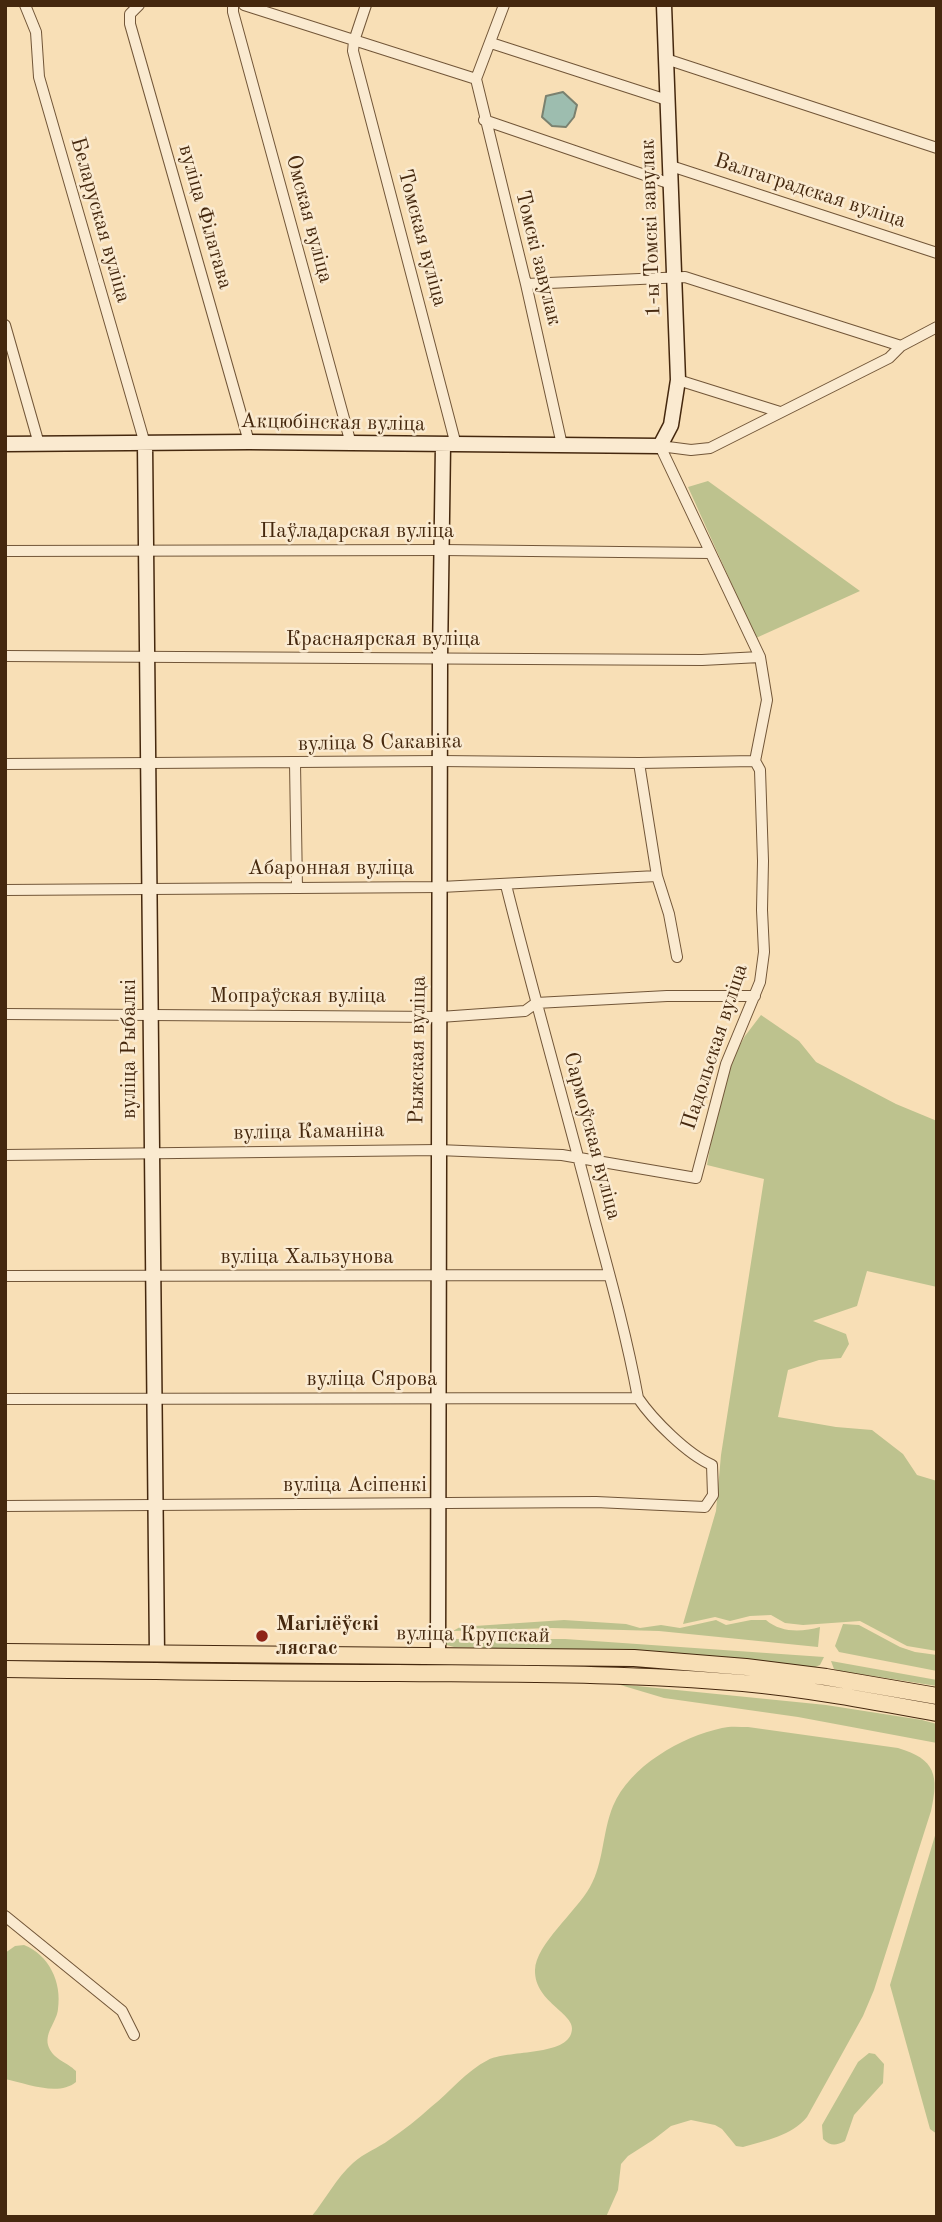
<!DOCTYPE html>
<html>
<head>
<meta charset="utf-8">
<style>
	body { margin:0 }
	#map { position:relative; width:942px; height:2222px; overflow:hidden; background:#f8dfb6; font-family:"Old Standard TT",serif }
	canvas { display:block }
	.frame { position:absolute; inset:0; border:7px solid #45280e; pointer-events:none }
</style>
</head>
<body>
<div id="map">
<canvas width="942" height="2222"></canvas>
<div class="frame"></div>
</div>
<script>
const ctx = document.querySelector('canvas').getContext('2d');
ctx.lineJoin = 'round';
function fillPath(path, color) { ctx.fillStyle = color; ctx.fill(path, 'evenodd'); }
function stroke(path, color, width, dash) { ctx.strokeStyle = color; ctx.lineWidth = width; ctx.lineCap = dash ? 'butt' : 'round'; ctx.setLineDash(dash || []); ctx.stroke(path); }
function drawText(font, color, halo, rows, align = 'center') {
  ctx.font = font + ' "Old Standard TT",serif'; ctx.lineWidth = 5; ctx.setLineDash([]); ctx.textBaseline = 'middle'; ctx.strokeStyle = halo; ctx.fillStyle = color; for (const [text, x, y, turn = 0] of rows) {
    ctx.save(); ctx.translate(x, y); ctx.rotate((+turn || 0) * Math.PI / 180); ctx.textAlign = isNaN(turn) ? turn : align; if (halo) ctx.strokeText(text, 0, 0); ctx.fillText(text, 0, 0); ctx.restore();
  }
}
fillPath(new Path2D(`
	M708,481L860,591L756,638L688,487Z
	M761,1015L799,1041L816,1062L896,1104L937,1121V1287L867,1271L857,1306L813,1321L846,1334L849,1344L841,1358L819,1360L788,1370L778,1417L836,1427L872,1430L903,1454L917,1475L937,1481V1651L907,1646L860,1621L803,1625L785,1623L771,1615L750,1616L730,1621L715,1617L683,1624L716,1511L721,1455L764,1179L707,1165L723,1075L745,1036Z
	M564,1620L626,1624L640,1628L661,1625L680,1628L716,1620L726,1625L751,1620H766C781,1633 802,1632 820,1627L818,1647L659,1631L552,1628L453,1631L460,1627Z
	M843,1624L859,1625L900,1647L915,1652L937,1655V1671L839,1652L835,1646Z
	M442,1639H565L824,1657L820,1665L813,1668L640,1653L454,1647L443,1644Z
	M831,1661L937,1680V1686L840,1671L834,1669Z
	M617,1684L826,1705L922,1720L937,1724V1743L798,1717L664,1698Z
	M748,1727L898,1748C936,1759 939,1776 931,1811L874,1990L863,2016L807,2117C791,2136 767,2140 743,2147L736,2146L722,2129L715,2125L691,2120L671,2126L653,2140L628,2156L621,2164L618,2190L606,2217H311C326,2199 336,2178 353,2163C364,2153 378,2148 389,2140C404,2130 418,2119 431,2107C450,2092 466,2071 488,2060C507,2050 563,2056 571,2034C580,2014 534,2004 535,1970C536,1944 576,1912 590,1887C604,1862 602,1833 613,1806C630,1766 681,1737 722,1728C730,1726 739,1727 748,1727Z
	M937,1829V2134L930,2129L890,1985Z
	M24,1945C49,1955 62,1982 58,2009C57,2021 45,2032 48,2045C52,2059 67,2062 76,2071V2082C58,2097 26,2083 5,2079V1953L15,1946Z
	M869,2053L875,2054L884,2064L883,2083L854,2115L845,2141C836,2146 830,2146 823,2139L822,2125L858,2062Z`), '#bdc28e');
const water = new Path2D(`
	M563,92L577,105L574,117L566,127L552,126L542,117L546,96Z`);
fillPath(water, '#9dbdaf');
stroke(water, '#7a816f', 2);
const street = new Path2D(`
	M25,5L36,32L39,77L145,444
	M139,5L130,14V24L249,442
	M233,5V12L351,444
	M244,5L476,79
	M366,5L354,41L353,51L456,445
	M491,43L667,100
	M666,59L937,148
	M476,79L526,284L562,445
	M476,79L504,5
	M484,120L671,184
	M671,166L937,253
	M526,284L685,277L901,346
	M5,325L39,444
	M678,380L780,412
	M660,446L760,657L767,700L755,761
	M660,446L691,450L710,448L889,358L901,346L937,327
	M5,551L442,550L710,553
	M5,656L702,660L760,657
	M295,763L297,888
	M639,763L657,876L669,914L677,957
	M5,764L440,761L639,763L755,761
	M506,885C534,997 566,1109 595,1221C611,1280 627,1338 638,1398
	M5,890L441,887L657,876
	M5,1014L440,1017L525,1011L536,1003L667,996H755
	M5,1155L438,1150L562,1155L696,1178L726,1064L760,982L764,952L762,910L763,861L760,770L755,761
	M5,1276L609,1275
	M5,1399L638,1398C653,1420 687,1454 712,1465L713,1495L705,1507L596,1502L5,1506
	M5,1916L122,2011L134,2035`);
const secondary = new Path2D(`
	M5,444L249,442L660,446L671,425L678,380L664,5
	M145,444L157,1654
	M438,1655L440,658L443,445`);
const primary = new Path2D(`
	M5,1652L634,1658L746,1667L826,1677L937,1696
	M5,1669C136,1671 267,1673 398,1673C513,1674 628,1673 743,1683C808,1689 872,1701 937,1713`);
stroke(street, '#725638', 12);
stroke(secondary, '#45280e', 17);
stroke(primary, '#45280e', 18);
stroke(street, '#faead0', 10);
stroke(secondary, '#faead0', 14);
stroke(primary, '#f8dfb6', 16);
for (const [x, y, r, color] of [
	[262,1636,7,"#8f2418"]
]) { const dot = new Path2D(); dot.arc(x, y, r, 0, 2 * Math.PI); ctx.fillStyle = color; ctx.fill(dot); stroke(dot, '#faead0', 2.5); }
drawText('21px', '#45280e', '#faead0', [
	["Валгаградская вуліца",810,191,18],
	["вуліца Філатава",205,217,74],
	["Омская вуліца",309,219,75],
	["Беларуская вуліца",100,220,74],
	["1-ы Томскі завулак",651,228,-92],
	["Томская вуліца",422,238,75],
	["Томскі завулак",538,258,76],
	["Акцюбінская вуліца",333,423,1],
	["Паўладарская вуліца",357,531],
	["Краснаярская вуліца",383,639],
	["вуліца 8 Сакавіка",380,743,-1],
	["Абаронная вуліца",331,868],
	["Мопраўская вуліца",298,996],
	["Падольская вуліца",715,1047,-72],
	["вуліца Рыбалкі",129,1049,-90],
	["Рыжская вуліца",418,1050,-89],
	["вуліца Каманіна",309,1132,-1],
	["Сармоўская вуліца",592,1136,75],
	["вуліца Хальзунова",307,1257],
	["вуліца Сярова",372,1379],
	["вуліца Асіпенкі",355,1485],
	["вуліца Крупскай",473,1635,1]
]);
drawText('bold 21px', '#45280e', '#faead0', [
	["Магілёўскі",276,1624],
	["лясгас",276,1648]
], 'left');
</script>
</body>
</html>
